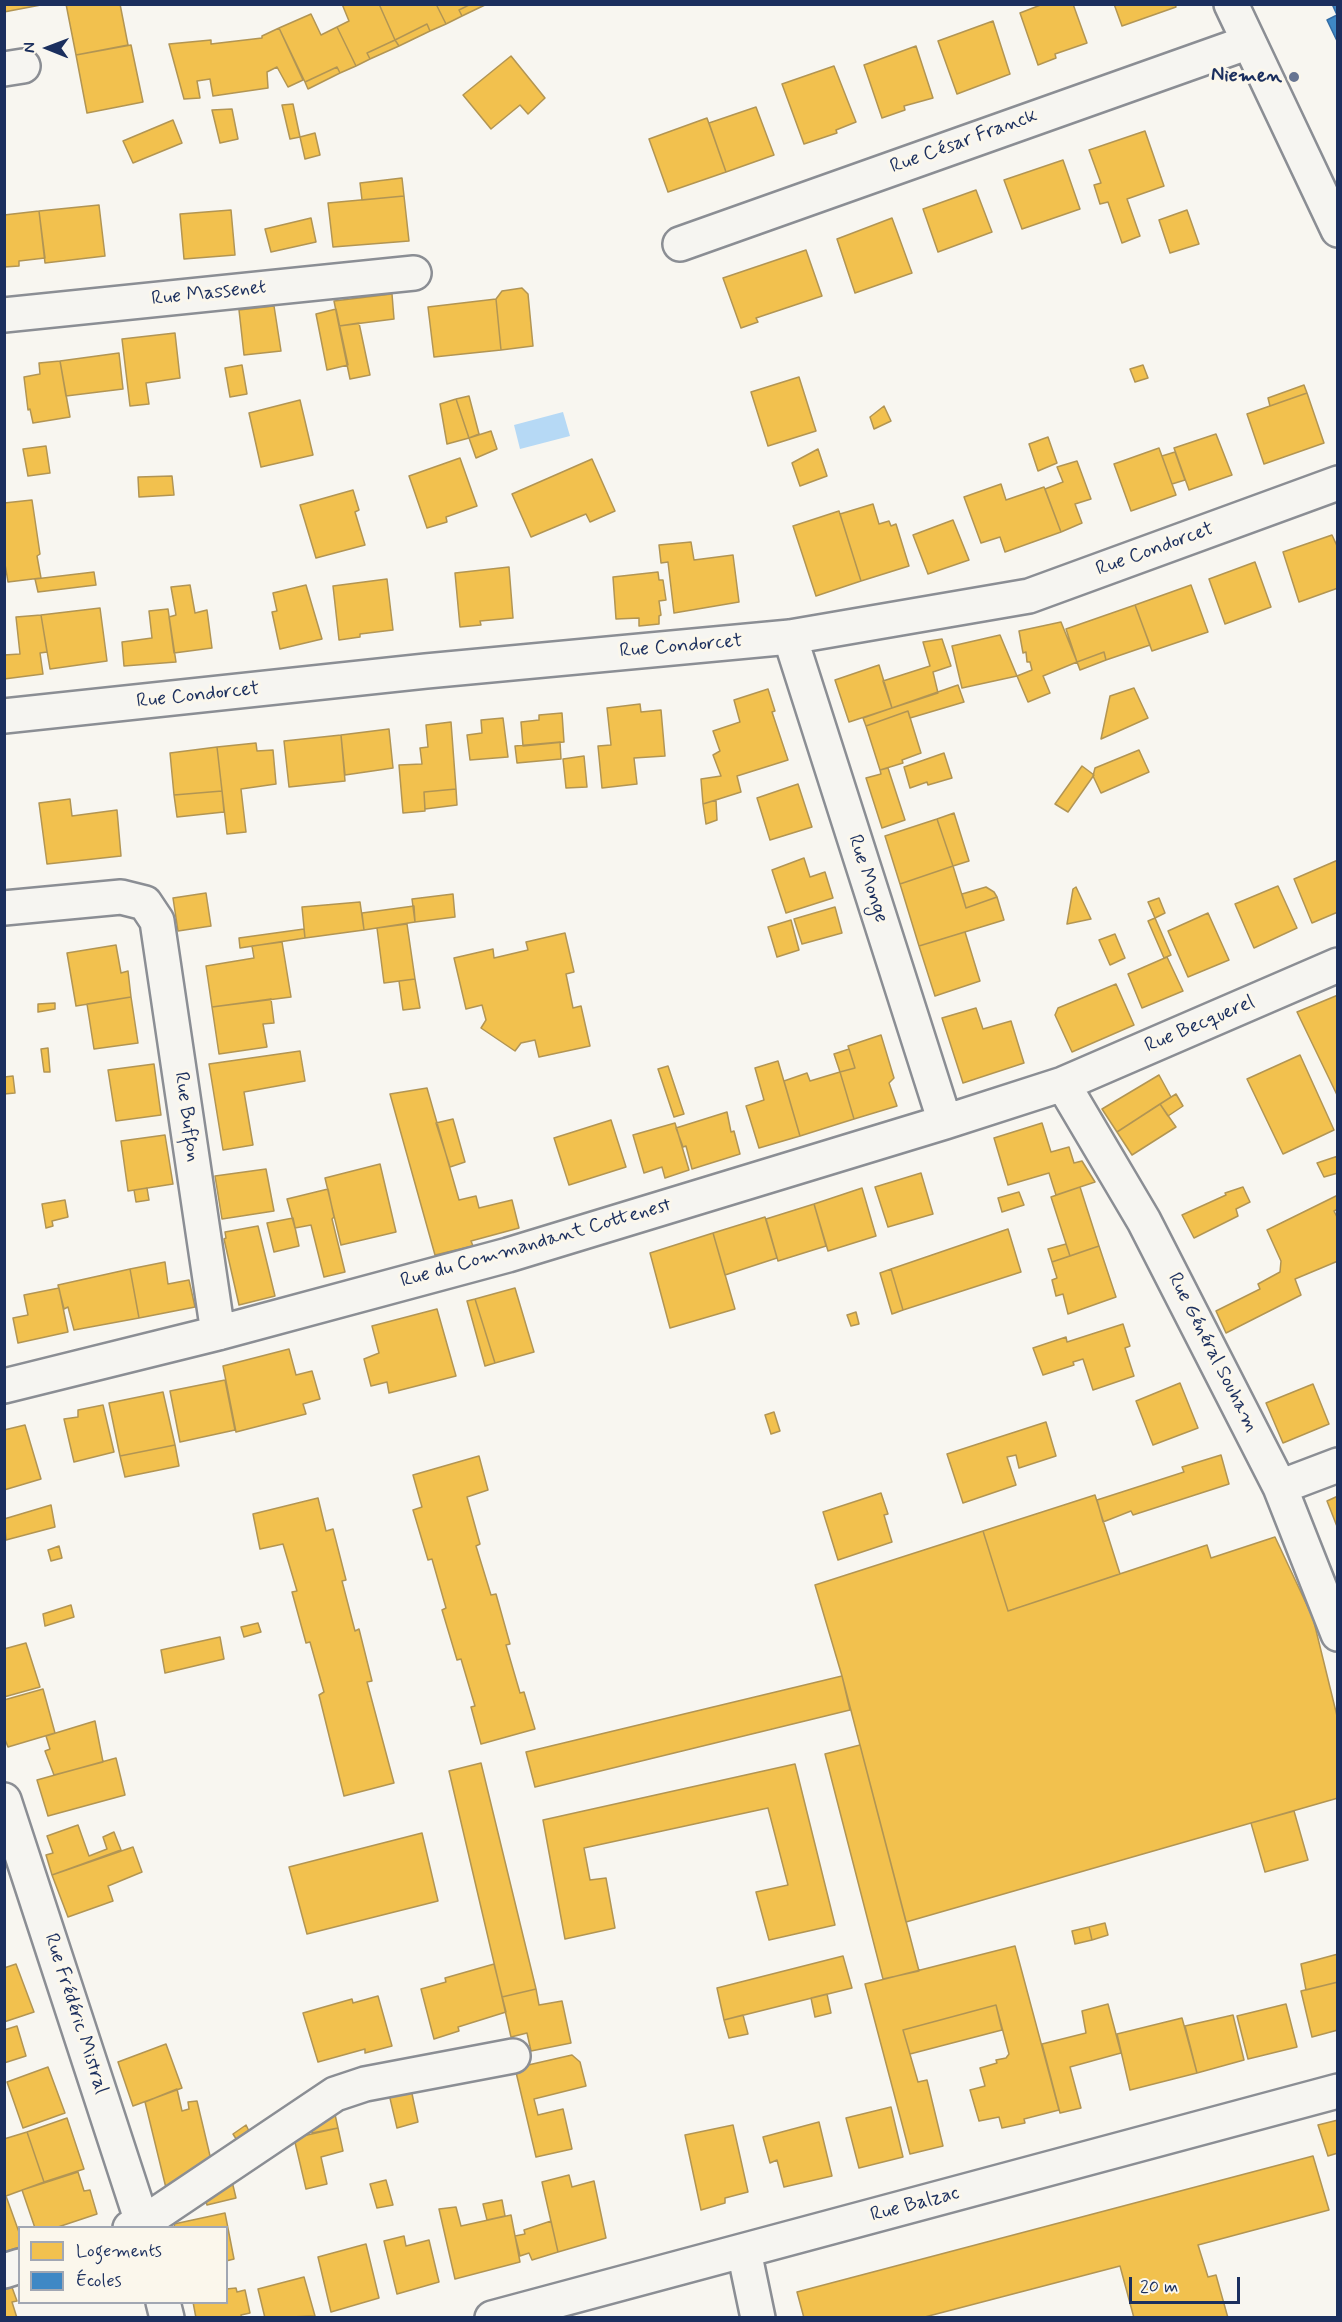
<!DOCTYPE html>
<html>
<head>
<meta charset="utf-8">
<style>
	body { margin:0 }
	#map { position:relative; width:1342px; height:2322px; overflow:hidden; background:#f8f6f0; font-family:Mynerve,sans-serif }
	canvas { display:block }
	.frame { position:absolute; inset:0; border:6px solid #1b2f5e; pointer-events:none }
	.legend { position:absolute; left:18px; top:2226px; width:210px; height:78px; box-sizing:border-box; background:#fbf7ec; border:2px solid #a1a7b3; margin:0; padding:8px 10px; list-style:none; font-size:18px; color:#1b2f5e }
	.legend li { display:flex; align-items:center; gap:12px; height:30px }
	.legend b { width:30px; border:2px solid #a1a7b3 }
	.north { position:absolute; left:18px; top:18px; width:60px; height:60px; -webkit-text-stroke:4px #fbf7ec; paint-order:stroke; rotate:271deg; font-size:16px; font-weight:700; line-height:24px; text-align:center; color:#1b2f5e }
	.north::after { content:''; display:block; margin:auto; width:21px; height:27px; background:#1b2f5e; clip-path:polygon(50% 0,100% 100%,50% 72%,0 100%) }
	.scale { position:absolute; left:1129px; top:2277px; width:111px; height:27px; box-sizing:border-box; border:3px solid #1b2f5e; border-top:0; padding-left:8px; font-size:18px; line-height:21px; white-space:nowrap; color:#1b2f5e; -webkit-text-stroke:4px #fbf7ec; paint-order:stroke }
</style>
</head>
<body>
<div id="map">
<canvas width="1342" height="2322"></canvas>
<div class="frame"></div>
<ul class="legend">
<li><b style="height:16px;background:#f2c14e"></b>Logements</li>
<li><b style="height:16px;background:#3f88c5"></b>Écoles</li>
</ul>
<div class="north">N</div>
<div class="scale">20 m</div>
</div>
<script>
const ctx = document.querySelector('canvas').getContext('2d');
ctx.lineJoin = 'round';
function fillPath(path, color) { ctx.fillStyle = color; ctx.fill(path, 'evenodd'); }
function stroke(path, color, width, dash) { ctx.strokeStyle = color; ctx.lineWidth = width; ctx.lineCap = dash ? 'butt' : 'round'; ctx.setLineDash(dash || []); ctx.stroke(path); }
function drawText(font, color, halo, rows, align = 'center') {
  ctx.font = font + ' Mynerve,sans-serif'; ctx.lineWidth = 6; ctx.setLineDash([]); ctx.textBaseline = 'middle'; ctx.strokeStyle = halo; ctx.fillStyle = color; for (const [text, x, y, turn = 0] of rows) {
    ctx.save(); ctx.translate(x, y); ctx.rotate((+turn || 0) * Math.PI / 180); ctx.textAlign = isNaN(turn) ? turn : align; if (halo) ctx.strokeText(text, 0, 0); ctx.fillText(text, 0, 0); ctx.restore();
  }
}
fillPath(new Path2D(`
	M563,412L570,436L520,449L514,425Z`), '#b6d9f5');
const homes = new Path2D(`
	M4,4H46L4,12Z
	M66,4H120L128,45L76,55Z
	M342,4H379L395,40L367,53L370,59L356,66L337,27L349,21Z
	M379,4H436L446,24L430,31L427,24L395,40Z
	M436,4H471L459,10L462,16L446,24Z
	M471,4H487L462,16L459,10Z
	M1043,4H1073L1087,43L1055,54L1056,58L1038,65L1020,13Z
	M1114,4H1175L1176,7L1122,26Z
	M311,14L321,35L337,27L356,66L340,73L337,67L305,82L279,28Z
	M993,21L1010,74L957,94L938,41Z
	M427,24L430,31L399,46L395,40Z
	M279,28L303,80L288,87L277,67L267,72L268,88L213,96L210,79L197,81L200,98L184,99L169,44L211,40V44L262,38V36Z
	M395,40L399,46L370,59L367,53Z
	M131,45L143,102L87,113L76,55Z
	M916,46L933,98L904,106L905,110L882,118L864,65Z
	M511,56L545,98L528,114L520,105L491,129L463,95Z
	M834,66L856,122L836,130L837,133L804,144L782,84Z
	M337,67L340,73L308,89L305,82Z
	M293,104L300,137L290,139L282,105Z
	M756,107L774,155L726,172L709,123Z
	M232,109L238,139L220,143L212,110Z
	M707,118L726,172L668,192L649,139Z
	M173,120L182,143L133,163L123,141Z
	M1145,131L1164,186L1127,199L1140,236L1122,243L1108,202L1100,204L1094,185L1101,183L1089,150Z
	M315,133L320,155L305,159L300,137Z
	M1063,160L1080,209L1022,229L1004,180Z
	M402,178L404,196L362,200L360,183Z
	M976,190L992,232L938,252L923,209Z
	M404,196L409,241L333,247L328,203Z
	M99,205L105,256L45,263L39,211Z
	M231,210L235,255L184,259L180,214Z
	M1187,210L1199,244L1170,253L1159,220Z
	M39,211L45,258L19,261V266L4,267V215Z
	M311,218L316,242L271,252L265,229Z
	M892,218L912,273L855,293L837,239Z
	M806,250L822,296L756,318L758,322L741,328L723,278Z
	M522,288L528,294L533,346L501,350L496,299L502,291Z
	M392,294L394,319L339,326L334,301Z
	M496,299L501,350L434,357L428,307Z
	M274,306L281,351L244,355L239,310Z
	M336,309L348,365L327,370L316,314Z
	M359,323L370,375L350,379L339,326Z
	M175,333L180,378L146,383L149,404L130,406L122,339Z
	M119,353L123,389L66,396L60,361Z
	M60,361L70,417L33,423L30,409L28,410L24,377L40,374L39,363Z
	M242,365L247,394L230,397L225,368Z
	M1143,365L1148,378L1135,382L1130,369Z
	M799,377L816,431L768,446L751,392Z
	M1304,385L1307,393L1270,406L1268,398Z
	M1307,393L1324,443L1264,464L1247,414Z
	M469,396L479,434L469,438L456,399Z
	M456,399L469,438L447,444L440,404Z
	M300,400L313,455L261,467L249,413Z
	M884,406L891,421L874,429L870,417Z
	M491,431L497,449L476,458L469,438Z
	M1216,434L1232,475L1189,490L1174,448Z
	M1048,437L1057,463L1038,471L1029,444Z
	M46,446L50,473L28,476L23,449Z
	M1159,448L1176,495L1131,511L1114,464Z
	M818,449L827,476L800,486L792,463Z
	M1175,452L1185,480L1172,484L1162,456Z
	M460,458L477,506L446,517L447,522L427,528L409,476Z
	M592,459L615,511L590,522L586,514L531,537L512,494Z
	M1077,461L1091,499L1075,504L1082,523L1061,532L1045,489L1063,482L1057,467Z
	M172,476L174,495L139,497L138,477Z
	M1001,484L1006,500L1044,487L1061,532L1005,552L1000,537L981,543L964,497Z
	M353,490L359,510L355,512L365,545L316,558L300,505Z
	M32,500L40,554L37,556L41,578L8,582L4,558V503Z
	M873,504L879,524L889,521L891,526L896,524L909,566L861,581L840,514Z
	M839,511L861,581L816,596L793,526Z
	M953,520L969,560L928,574L913,535Z
	M1332,535L1338,548V588L1299,602L1283,552Z
	M691,542L694,560L733,555L739,602L674,613L668,562L661,563L659,545Z
	M1255,562L1271,607L1225,624L1209,579Z
	M509,567L513,618L480,621L481,625L460,627L455,573Z
	M94,572L96,585L38,592L35,579Z
	M658,572L659,580H663L666,600L659,601L661,615L659,616V624L639,626V618L616,619L613,577Z
	M387,579L393,630L360,634V637L339,640L333,586Z
	M190,585L195,613L207,610L212,648L174,653L169,617L176,615L171,587Z
	M306,585L322,639L280,649L272,612L277,611L273,593Z
	M1191,585L1208,632L1152,651L1135,605Z
	M1135,605L1150,645L1106,660L1104,652L1077,662L1066,629Z
	M100,608L107,661L50,669L41,615Z
	M168,609L176,662L124,666L122,642L152,638L149,611Z
	M41,615L47,652L40,653L43,674L4,679V655L20,654L16,617Z
	M1061,622L1077,662L1043,676L1050,693L1028,702L1017,676L1032,670L1030,662H1027L1026,652L1023,653L1019,631Z
	M1000,635L1017,676L962,688L952,646Z
	M942,639L951,666L933,672L938,693L892,708L883,681L930,666L923,642Z
	M1104,652L1106,660L1080,670L1077,662Z
	M879,665L892,708L849,722L835,680Z
	M958,685L964,702L910,718L908,711L866,726L863,718Z
	M1134,688L1148,718L1101,739L1110,696Z
	M768,689L775,711L772,712L788,760L737,776L741,792L703,804L701,779L721,776L713,755L720,751L713,731L740,722L734,700Z
	M640,704L641,712L661,710L665,756L634,758L637,784L602,788L598,746L611,745L607,708Z
	M908,711L921,753L902,760L903,763L880,770L866,726Z
	M562,713L564,742L523,746L521,722L539,720V715Z
	M503,718L508,757L470,760L467,735L482,733L481,720Z
	M451,722L456,789L424,792L425,811L403,813L399,765L422,764L420,748L428,747L426,725Z
	M389,729L393,768L345,775L341,735Z
	M341,735L345,781L289,787L284,741Z
	M560,742L561,759L517,763L515,746Z
	M256,743L257,751L273,750L276,784L241,789L246,832L227,834L217,747Z
	M217,747L222,791L174,795L170,753Z
	M1139,750L1149,772L1101,793L1093,776L1095,768Z
	M944,753L952,778L928,785L927,782L910,788L904,767Z
	M584,756L587,787L566,788L563,759Z
	M1082,766L1094,775L1068,812L1055,804Z
	M888,768L905,820L882,828L866,778L881,774L880,770Z
	M798,784L812,827L770,840L757,798Z
	M456,789L457,805L425,809L424,792Z
	M222,791L224,812L177,817L174,795Z
	M70,799L72,816L117,810L121,856L47,864L39,803Z
	M716,800L717,820L706,824L703,804Z
	M954,813L969,861L953,866L937,819Z
	M937,819L953,866L900,884L885,836Z
	M804,858L810,877L825,872L833,898L786,913L772,870Z
	M1338,860V912L1312,923L1294,879Z
	M953,866L966,908L997,897L1004,920L919,946L900,884Z
	M1278,886L1297,928L1254,948L1235,904Z
	M986,887L994,892L997,897L966,908L962,894Z
	M1076,887L1091,919L1067,924L1073,889Z
	M206,893L211,926L178,931L173,898Z
	M453,894L455,917L415,922L412,899Z
	M1159,898L1165,913L1155,918L1148,902Z
	M360,902L364,930L305,938L302,907Z
	M414,906L415,922L364,930L362,913Z
	M835,907L842,933L802,944L794,919Z
	M1208,913L1229,960L1188,977L1168,931Z
	M1155,918L1171,955L1164,958L1148,921Z
	M791,920L799,950L777,957L768,927Z
	M407,924L415,979L384,983L377,928Z
	M304,929L305,938L240,948L239,938Z
	M965,932L980,981L935,996L919,946Z
	M565,933L574,972L566,974L573,1008L581,1006L590,1046L539,1057L535,1040L521,1043L515,1051L481,1028L486,1020L482,1005L466,1009L454,958L493,949L494,958L528,950L526,942Z
	M1115,934L1125,958L1110,965L1099,940Z
	M282,942L291,997L212,1007L206,966L254,958L252,946Z
	M116,945L121,973L128,971L131,997L76,1006L67,953Z
	M1167,957L1183,991L1142,1008L1128,974Z
	M415,979L420,1008L403,1010L399,981Z
	M1116,984L1134,1025L1072,1052L1055,1015L1058,1008Z
	M1338,995V1097L1297,1012Z
	M131,997L138,1043L94,1049L87,1004Z
	M271,999L274,1023L263,1024L267,1047L219,1054L212,1007Z
	M55,1003V1009L38,1012V1004Z
	M976,1008L983,1029L1011,1021L1024,1063L963,1083L942,1018Z
	M881,1035L894,1078L889,1083L897,1106L854,1119L840,1072L855,1068L848,1046Z
	M48,1048L50,1072H44L41,1049Z
	M849,1049L855,1068L840,1072L834,1054Z
	M300,1051L305,1081L244,1092L253,1145L223,1150L209,1064Z
	M1300,1055L1334,1130L1283,1154L1247,1079Z
	M778,1061L800,1136L759,1148L746,1106L764,1100L755,1068Z
	M154,1064L161,1115L116,1121L108,1070Z
	M668,1066L684,1114L674,1117L658,1069Z
	M840,1072L854,1119L800,1136L784,1081L807,1073L810,1081Z
	M1159,1075L1171,1097L1117,1132L1102,1109Z
	M13,1076L15,1093L4,1094V1077Z
	M427,1088L459,1200L476,1196L479,1208L512,1200L519,1228L471,1241L473,1246L435,1255L390,1094Z
	M1176,1094L1183,1106L1168,1116L1160,1104Z
	M1160,1104L1176,1127L1132,1155L1117,1132Z
	M727,1112L731,1132L734,1131L740,1154L692,1169L686,1146L683,1147L676,1128Z
	M453,1119L465,1162L450,1167L436,1123Z
	M611,1120L626,1167L569,1185L554,1138Z
	M675,1123L689,1170L665,1178L662,1167L644,1173L633,1135Z
	M1042,1123L1051,1152L1069,1147L1074,1163L1082,1161L1095,1182L1056,1195L1049,1173L1008,1185L994,1138Z
	M165,1135L173,1184L128,1191L121,1141Z
	M1338,1156V1173L1324,1177L1317,1163Z
	M380,1164L396,1232L341,1245L325,1178Z
	M266,1169L274,1211L222,1219L215,1176Z
	M921,1173L933,1214L888,1227L875,1187Z
	M1080,1187L1099,1246L1070,1256L1051,1197Z
	M1243,1187L1250,1202L1236,1209L1238,1216L1194,1238L1182,1215L1226,1195L1225,1193Z
	M147,1188L149,1200L136,1202L134,1190Z
	M862,1188L876,1236L828,1251L814,1204Z
	M328,1189L334,1217L332,1219L345,1272L324,1277L311,1225L295,1228L287,1199Z
	M1019,1192L1024,1205L1002,1212L998,1198Z
	M1338,1195V1209L1334,1211L1338,1219V1261L1295,1279L1301,1295L1226,1333L1216,1311L1260,1289L1258,1284L1280,1272L1281,1261L1267,1230Z
	M65,1200L68,1217L52,1221L53,1226L46,1228L42,1204Z
	M814,1204L826,1246L778,1261L766,1219Z
	M765,1217L777,1258L725,1275L713,1233Z
	M293,1218L299,1246L274,1252L267,1223Z
	M258,1226L275,1296L239,1305L224,1239L226,1238L225,1232Z
	M1008,1229L1021,1272L903,1310L891,1269Z
	M713,1233L735,1309L670,1328L650,1253Z
	M1066,1244L1070,1256L1052,1262L1048,1249Z
	M1099,1246L1116,1297L1068,1314L1063,1294L1056,1296L1052,1280L1057,1278L1052,1262Z
	M165,1262L168,1284L189,1280L195,1307L139,1318L130,1269Z
	M130,1269L139,1318L74,1330L68,1307L64,1309L58,1285Z
	M891,1269L903,1310L892,1314L880,1273Z
	M59,1288L68,1332L18,1343L13,1318L28,1315L24,1295Z
	M515,1288L534,1352L495,1363L475,1299Z
	M475,1299L495,1363L485,1366L467,1301Z
	M437,1309L456,1376L389,1393L387,1382L371,1386L364,1359L379,1353L372,1326Z
	M856,1312L859,1324L851,1326L847,1315Z
	M1123,1324L1130,1346L1125,1348L1134,1376L1093,1390L1083,1359L1073,1362L1074,1365L1043,1375L1033,1348L1066,1337L1067,1342Z
	M289,1349L296,1375L312,1371L320,1399L303,1404L306,1414L236,1432L223,1366Z
	M225,1380L235,1430L180,1442L170,1391Z
	M1180,1383L1198,1428L1153,1445L1136,1401Z
	M1313,1384L1329,1424L1283,1443L1266,1403Z
	M163,1392L175,1445L120,1456L109,1403Z
	M103,1405L114,1452L74,1462L64,1419L78,1417V1410Z
	M774,1412L780,1431L771,1434L765,1415Z
	M1046,1422L1056,1456L1019,1468L1016,1455L1007,1457L1016,1485L963,1503L947,1454Z
	M25,1425L41,1479L4,1490V1430Z
	M175,1445L179,1466L125,1477L120,1456Z
	M1221,1455L1229,1484L1133,1515L1131,1511L1103,1522L1097,1500L1184,1472L1182,1467Z
	M479,1456L488,1490L467,1497L480,1544L476,1546L491,1595L496,1594L510,1644L506,1645L520,1693L524,1692L535,1729L481,1744L471,1707L475,1706L461,1659L457,1660L442,1610L446,1608L432,1559L428,1560L413,1510L422,1507L413,1475Z
	M881,1493L888,1514L884,1515L892,1542L838,1560L823,1512Z
	M1095,1495L1120,1574L1008,1611L983,1531Z
	M1338,1496V1529L1327,1501Z
	M318,1498L326,1531L333,1529L346,1580L342,1581L355,1631L359,1629L372,1681L367,1682L394,1783L344,1796L319,1695L324,1692L310,1642L306,1643L292,1592L297,1591L283,1544L260,1549L253,1514Z
	M51,1505L55,1527L6,1540L4,1519Z
	M983,1531L1008,1611L1207,1545L1211,1558L1275,1537L1313,1618L1338,1720V1798L906,1922L842,1676L815,1585Z
	M59,1546L62,1558L51,1561L48,1550Z
	M71,1605L74,1617L45,1626L43,1614Z
	M258,1623L261,1632L244,1637L241,1627Z
	M220,1637L224,1659L165,1673L161,1650Z
	M26,1643L40,1687L4,1697V1649Z
	M842,1676L850,1710L535,1787L526,1752Z
	M43,1689L55,1733L8,1747L4,1737V1700Z
	M95,1721L103,1762L54,1775L45,1751L50,1749L46,1736Z
	M860,1745L919,1971L883,1979L825,1754Z
	M116,1758L125,1795L48,1816L37,1780Z
	M481,1763L536,1989L502,1997L449,1771Z
	M795,1764L835,1925L769,1940L756,1892L788,1885L768,1808L584,1848L590,1880L606,1878L615,1928L565,1939L543,1820Z
	M1294,1811L1308,1860L1265,1872L1251,1823Z
	M78,1825L89,1856L107,1849L103,1837L114,1832L121,1850L52,1875L46,1855L53,1853L47,1836Z
	M422,1833L438,1901L307,1934L289,1867Z
	M133,1847L142,1872L108,1886L113,1901L68,1917L52,1875Z
	M1105,1923L1108,1935L1092,1940L1089,1927Z
	M1089,1927L1092,1940L1075,1944L1072,1931Z
	M1015,1946L1059,2110L1024,2119L1025,2123L1002,2128L999,2117L979,2121L970,2090L985,2086L980,2068L997,2063L996,2060L1006,2058L1009,2054L996,2005L903,2030L918,2082L927,2080L943,2146L910,2154L865,1984Z
	M1338,1954V1982L1306,1990L1301,1964Z
	M843,1956L852,1988L724,2020L717,1988Z
	M16,1964L34,2012L4,2022V1968Z
	M494,1964L506,2012L458,2027L459,2031L434,2039L421,1989L446,1982L445,1978Z
	M1338,1982V2030L1312,2037L1301,1991Z
	M536,1989L539,2005L562,2001L571,2043L531,2051L527,2033L511,2037L502,1997Z
	M827,1994L831,2013L815,2017L811,1998Z
	M378,1996L392,2046L365,2053V2049L318,2062L303,2013L352,1999L353,2003Z
	M1108,2004L1121,2053L1070,2067L1081,2108L1060,2113L1042,2044L1086,2033L1082,2011Z
	M1286,2004L1297,2047L1248,2059L1237,2016Z
	M996,2005L1002,2030L910,2054L903,2030Z
	M743,2015L748,2034L729,2038L724,2020Z
	M1233,2015L1244,2060L1197,2073L1185,2026Z
	M1182,2018L1197,2073L1130,2090L1117,2034Z
	M17,2026L26,2056L4,2063V2030Z
	M166,2044L182,2088L133,2106L118,2062Z
	M572,2055L580,2062L586,2086L534,2099L538,2115L563,2109L572,2149L536,2157L515,2068Z
	M48,2067L65,2113L23,2128L7,2082Z
	M177,2089L182,2111L189,2109L188,2102L197,2101L211,2160L166,2188L145,2102Z
	M411,2089L418,2122L397,2128L389,2094Z
	M891,2107L903,2157L859,2168L846,2118Z
	M334,2110L338,2128L312,2133L311,2123Z
	M67,2118L84,2169L44,2182L27,2132Z
	M1338,2120V2153L1328,2156L1318,2125Z
	M819,2122L832,2176L784,2187L777,2160L770,2163L763,2137Z
	M246,2125L251,2135L238,2142L233,2134Z
	M733,2125L748,2192L725,2198V2203L701,2210L685,2135Z
	M338,2128L343,2151L321,2157L327,2184L306,2189L294,2138Z
	M27,2132L44,2182L6,2196L20,2235V2247L4,2252V2139Z
	M1313,2156L1329,2210L1198,2245L1208,2277L1216,2275L1228,2318H1134L1120,2266L921,2318H804L797,2292Z
	M78,2172L84,2191L90,2190L97,2214L55,2228H35L22,2190Z
	M569,2175L572,2187L594,2181L606,2238L558,2252L542,2182Z
	M231,2177L236,2198L207,2205L204,2195Z
	M386,2180L393,2205L377,2208L370,2184Z
	M502,2200L505,2216L487,2220L483,2204Z
	M456,2207L461,2226L511,2215L520,2262L455,2279L439,2209Z
	M225,2213L234,2259L226,2261V2228H175L174,2224Z
	M551,2221L558,2252L532,2260L529,2253L520,2256L515,2236L525,2234L524,2230Z
	M404,2236L406,2246L429,2240L439,2282L397,2294L384,2241Z
	M366,2244L379,2298L331,2312L318,2257Z
	M304,2277L315,2316L265,2318L258,2289Z
	M9,2279L17,2301L12,2302L17,2318H4V2281Z
	M236,2288L237,2292L245,2290L250,2313L241,2315L242,2318H196L193,2302H226V2289Z`);
fillPath(homes, '#f2c14e');
stroke(homes, '#b29553', 1.5);
const schools = new Path2D(`
	M1332,4H1338V43L1327,20L1337,15Z`);
fillPath(schools, '#3f88c5');
stroke(schools, '#346da6', 1.5);
const minor = new Path2D(`
	M1231,4L1338,230
	M4,69L23,66
	M680,244L1249,42
	M4,315L414,273
	M790,637L945,1122
	M4,716L426,671L790,637L1029,596L1338,483
	M4,908L121,897L145,903L157,921L218,1333
	M1063,1084L1144,1221L1280,1487L1338,1634
	M4,1386L218,1333L508,1255L945,1122L1063,1084L1338,965
	M1280,1487L1338,1465
	M4,1800L144,2228
	M130,2228L143,2223L335,2094L365,2084L513,2056
	M744,2251L758,2318
	M4,2271L20,2266
	M163,2302L167,2318
	M492,2318L1338,2091`);
stroke(minor, '#8b8e94', 38);
stroke(minor, '#f6f5f1', 33);
for (const [x, y, r, color] of [
	[1294,77,6,"#687591"]
]) { const dot = new Path2D(); dot.arc(x, y, r, 0, 2 * Math.PI); ctx.fillStyle = color; ctx.fill(dot); stroke(dot, '#fbf7ec', 2); }
drawText('bold 20px', '#1b2f5e', '#fbf7ec', [
	["Niemen",1282,77]
], 'right');
drawText('20px', '#1b2f5e', '#fbf7ec', [
	["Rue César Franck",964,142,-20],
	["Rue Massenet",209,294,-6],
	["Rue Condorcet",1155,550,-20],
	["Rue Condorcet",681,647,-5],
	["Rue Condorcet",198,696,-6],
	["Rue Monge",867,879,72],
	["Rue Becquerel",1200,1025,-23],
	["Rue Buffon",186,1117,82],
	["Rue du Commandant Cottenest",536,1244,-16],
	["Rue Général Souham",1212,1353,63],
	["Rue Frédéric Mistral",75,2014,72],
	["Rue Balzac",915,2205,-15]
]);
</script>
</body>
</html>
